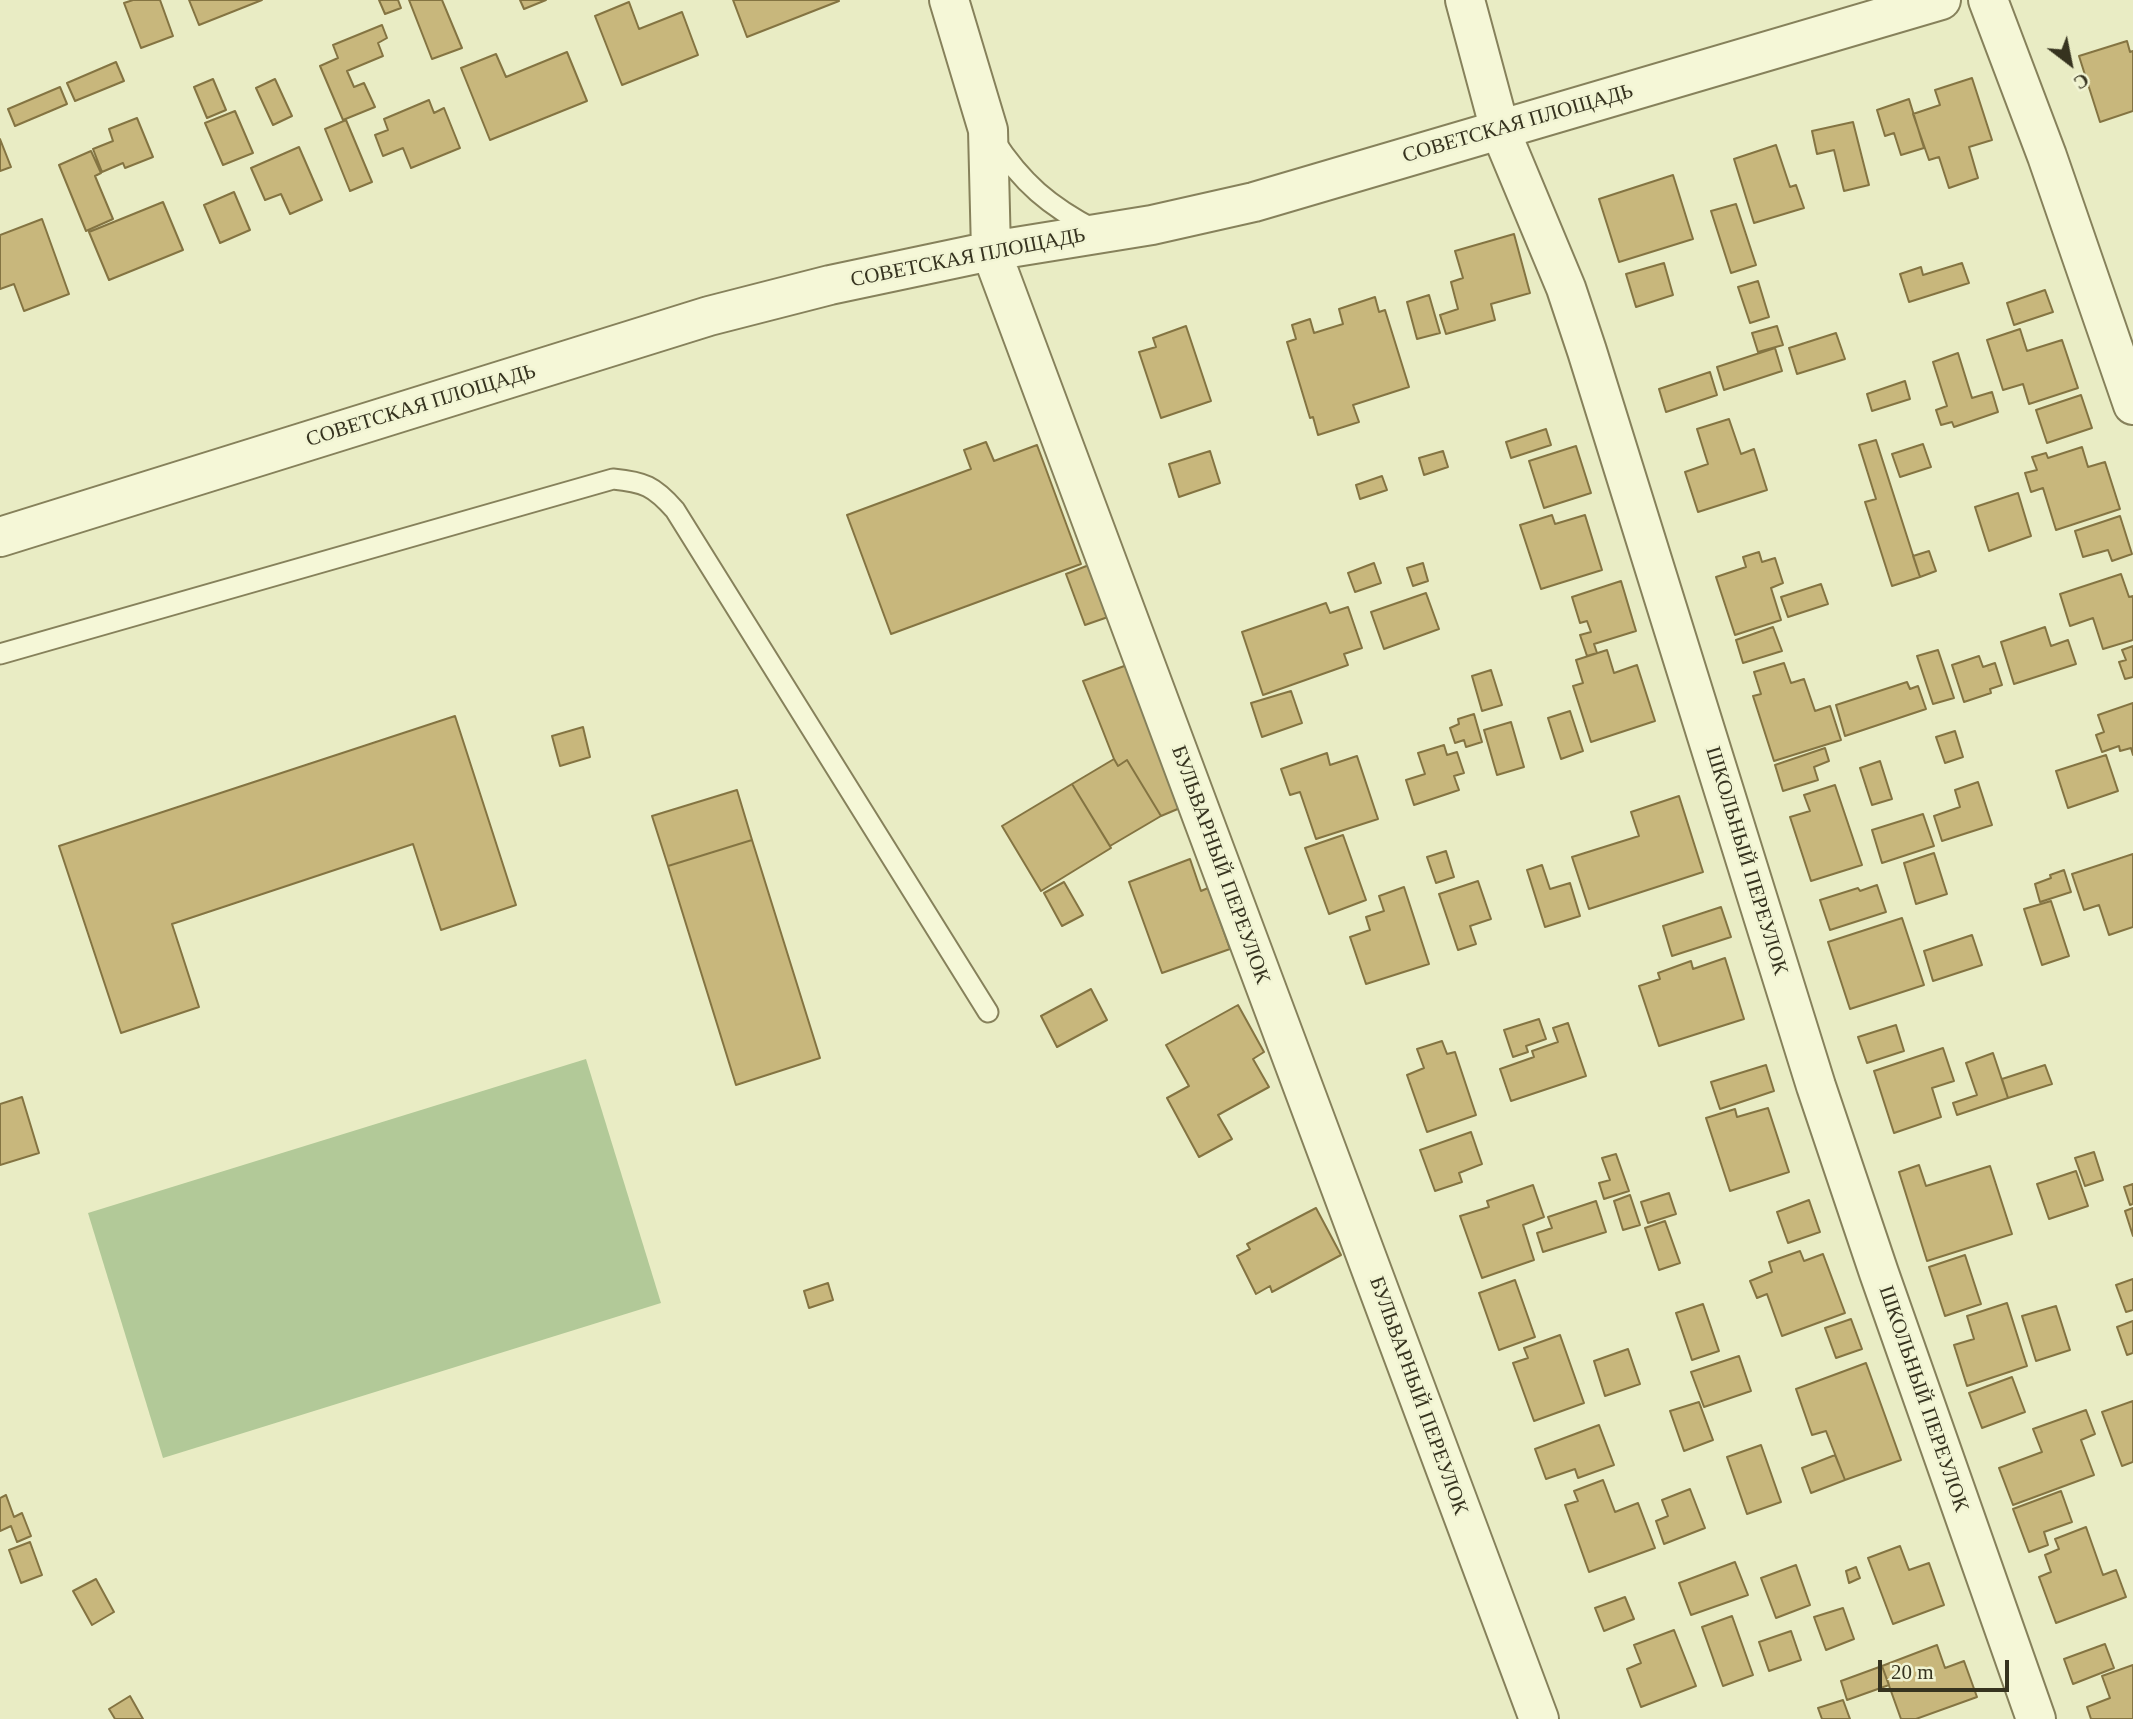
<!DOCTYPE html>
<html>
<head>
<meta charset="utf-8">
<style>
	body { margin:0 }
	#map { position:relative; width:2133px; height:1719px; overflow:hidden; background:#e9ecc4; font-family:Georgia,serif }
	canvas { display:block }
	.north { position:absolute; left:2035px; top:28px; width:70px; height:70px; -webkit-text-stroke:5px #f1f4d3; paint-order:stroke; rotate:148deg; font-size:19px; font-weight:700; line-height:28px; text-align:center; color:#36331f }
	.north::after { content:''; display:block; margin:auto; width:24px; height:32px; background:#36331f; clip-path:polygon(50% 0,100% 100%,50% 72%,0 100%) }
	.scale { position:absolute; left:1878px; top:1660px; width:131px; height:32px; box-sizing:border-box; border:4px solid #36331f; border-top:0; padding-left:9px; font-size:21px; line-height:24px; white-space:nowrap; color:#36331f; -webkit-text-stroke:5px #f1f4d3; paint-order:stroke }
</style>
</head>
<body>
<div id="map">
<canvas width="2133" height="1719"></canvas>
<div class="north">С</div>
<div class="scale">20 m</div>
</div>
<script>
const ctx = document.querySelector('canvas').getContext('2d');
ctx.lineJoin = 'round';
function fillPath(path, color) { ctx.fillStyle = color; ctx.fill(path, 'evenodd'); }
function stroke(path, color, width, dash) { ctx.strokeStyle = color; ctx.lineWidth = width; ctx.lineCap = dash ? 'butt' : 'round'; ctx.setLineDash(dash || []); ctx.stroke(path); }
function drawText(font, color, halo, rows, align = 'center') {
  ctx.font = font + ' Georgia,serif'; ctx.lineWidth = 5; ctx.setLineDash([]); ctx.textBaseline = 'middle'; ctx.strokeStyle = halo; ctx.fillStyle = color; for (const [text, x, y, turn = 0] of rows) {
    ctx.save(); ctx.translate(x, y); ctx.rotate((+turn || 0) * Math.PI / 180); ctx.textAlign = isNaN(turn) ? turn : align; if (halo) ctx.strokeText(text, 0, 0); ctx.fillText(text, 0, 0); ctx.restore();
  }
}
fillPath(new Path2D(`
	M586,1059L661,1303L163,1458L88,1213Z`), '#b2c998');
const building = new Path2D(`
	M133,0H160L173,36L141,48L124,3Z
	M189,0H262L199,25Z
	M379,0H398L401,8L385,14Z
	M409,0H442L462,48L432,59Z
	M520,0H546L524,9Z
	M733,0H838L839,1L747,37Z
	M629,2L639,29L682,12L698,55L622,85L595,16Z
	M382,25L387,38L378,43L383,56L347,71L354,87L364,83L375,107L343,120L320,66L338,58L333,45Z
	M2127,41L2130,52L2133,51V111L2100,122L2079,56Z
	M567,52L587,101L490,140L461,68L496,54L506,77Z
	M116,62L124,81L75,101L67,83Z
	M1972,78L1992,140L1969,147L1978,178L1949,188L1939,157L1929,160L1913,114L1940,105L1935,90Z
	M213,79L226,110L207,118L194,87Z
	M275,79L292,116L273,125L256,88Z
	M60,87L67,104L15,126L8,109Z
	M1909,99L1924,148L1901,155L1894,133L1885,136L1877,110Z
	M429,100L434,113L444,108L460,148L411,168L403,148L383,156L375,135L388,130L384,119Z
	M235,111L253,153L223,165L205,123Z
	M137,118L153,157L125,168L123,163L102,172L93,149L113,141L109,129Z
	M346,120L372,182L350,191L325,129Z
	M1853,122L1869,185L1844,191L1834,150L1817,154L1812,131Z
	M0,139L11,167L0,171Z
	M1776,145L1790,187L1796,185L1804,208L1754,223L1734,159Z
	M299,147L322,200L290,214L281,194L265,200L251,168Z
	M91,151L101,173L95,176L113,219L86,231L59,165Z
	M1673,175L1693,239L1619,262L1599,199Z
	M234,192L250,230L220,243L204,205Z
	M163,202L183,250L109,280L89,232Z
	M1736,204L1756,265L1731,273L1711,211Z
	M42,219L69,294L24,311L14,284L0,289V235Z
	M1514,234L1530,293L1491,304L1495,320L1446,334L1440,315L1458,309L1451,282L1463,278L1455,251Z
	M1664,263L1673,295L1636,307L1626,274Z
	M1962,263L1969,283L1909,302L1900,274L1921,267L1923,275Z
	M1758,281L1769,317L1750,323L1738,287Z
	M2045,290L2053,312L2014,325L2007,303Z
	M1429,295L1440,333L1417,339L1407,302Z
	M1375,297L1379,312L1385,310L1409,387L1353,405L1359,422L1318,435L1313,417L1310,418L1287,342L1296,339L1292,325L1310,319L1314,333L1343,324L1339,309Z
	M1186,326L1211,401L1161,418L1139,352L1156,347L1153,338Z
	M1777,326L1783,345L1758,352L1752,333Z
	M2020,329L2027,351L2062,340L2078,388L2029,404L2023,384L2003,390L1987,340Z
	M1836,333L1845,359L1797,374L1789,348Z
	M1775,348L1782,371L1724,390L1717,367Z
	M1958,353L1972,398L1992,392L1998,412L1954,427L1952,422L1941,425L1936,410L1947,406L1933,362Z
	M1710,372L1717,395L1666,412L1659,389Z
	M1905,381L1910,399L1872,411L1867,394Z
	M2081,395L2092,428L2047,443L2036,410Z
	M1729,419L1741,454L1754,449L1767,490L1698,512L1685,472L1708,464L1697,429Z
	M1546,429L1551,445L1511,458L1506,442Z
	M1876,440L1920,577L1892,586L1865,502L1876,499L1859,445Z
	M986,442L994,461L1037,445L1081,564L891,634L847,515L971,469L964,450Z
	M1923,444L1931,467L1900,477L1892,454Z
	M1576,446L1591,493L1544,508L1529,461Z
	M2082,447L2088,467L2105,462L2120,509L2056,530L2043,488L2031,492L2025,473L2037,470L2032,457L2046,453L2048,458Z
	M1210,451L1220,483L1179,497L1169,464Z
	M1443,451L1448,467L1424,475L1419,458Z
	M1382,476L1387,490L1360,499L1356,485Z
	M2018,493L2031,536L1989,551L1975,507Z
	M1552,515L1555,524L1585,515L1602,570L1541,589L1520,525Z
	M2120,516L2132,554L2112,561L2108,550L2083,557L2075,531Z
	M1929,551L1936,571L1920,577L1913,556Z
	M1759,552L1762,562L1775,558L1783,583L1771,588L1781,620L1735,635L1716,577L1746,567L1743,557Z
	M1374,563L1381,583L1355,592L1348,573Z
	M1423,563L1428,581L1413,586L1407,568Z
	M1089,565L1108,617L1085,625L1066,574Z
	M2121,574L2129,597L2133,596V640L2103,649L2093,618L2070,626L2060,594Z
	M1621,581L1636,631L1594,644L1597,653L1587,656L1580,635L1591,632L1587,621L1580,623L1572,597Z
	M1821,584L1828,604L1788,617L1781,597Z
	M1426,593L1439,629L1384,649L1371,612Z
	M1326,603L1330,613L1348,607L1362,648L1344,654L1348,665L1263,695L1242,632Z
	M1773,627L1782,651L1743,663L1736,640Z
	M2045,627L2051,646L2068,640L2076,664L2014,684L2001,642Z
	M2133,646V677L2125,679L2119,662L2126,660L2122,650Z
	M1607,650L1614,673L1637,665L1655,721L1591,742L1573,686L1583,683L1576,660Z
	M1938,650L1954,698L1933,704L1917,656Z
	M1979,656L1983,667L1995,663L2002,685L1990,689L1991,693L1964,702L1952,665Z
	M1784,663L1791,683L1804,679L1815,711L1830,706L1841,740L1774,761L1753,696L1761,694L1754,672Z
	M1127,665L1180,808L1161,816L1127,760L1118,766L1114,759L1083,681Z
	M1491,670L1502,705L1482,711L1472,676Z
	M1907,682L1910,689L1918,686L1926,709L1845,736L1836,705Z
	M1291,691L1302,723L1262,737L1251,703Z
	M2133,703V755L2131,748L2120,751L2119,746L2102,752L2096,735L2104,732L2098,715Z
	M1570,711L1583,751L1561,759L1548,718Z
	M1474,714L1482,742L1466,747L1464,740L1455,743L1450,728L1459,724L1458,719Z
	M455,716L516,905L441,930L413,844L172,924L199,1007L121,1033L59,846Z
	M1511,722L1524,767L1497,775L1484,730Z
	M583,727L590,757L560,766L552,736Z
	M1955,731L1963,757L1945,763L1936,737Z
	M1444,745L1447,755L1457,752L1464,773L1454,776L1459,790L1414,805L1406,780L1425,774L1418,753Z
	M1825,748L1829,761L1814,767L1818,780L1783,791L1775,765Z
	M1327,753L1330,765L1357,756L1378,819L1316,839L1300,792L1290,795L1281,769Z
	M2106,755L2118,791L2068,808L2056,771Z
	M1114,759L1118,766L1127,760L1161,816L1110,846L1072,784Z
	M1880,761L1892,799L1872,805L1860,768Z
	M1978,782L1992,825L1942,841L1934,816L1960,807L1955,790Z
	M1072,784L1111,848L1041,891L1002,826Z
	M1835,785L1862,865L1811,881L1790,817L1810,811L1804,795Z
	M737,790L752,840L668,866L652,816Z
	M1679,796L1703,872L1589,909L1572,857L1639,836L1631,812Z
	M1923,814L1934,846L1882,863L1872,830Z
	M1343,835L1366,900L1329,914L1305,848Z
	M752,840L820,1058L736,1085L668,866Z
	M1446,851L1454,877L1436,883L1427,857Z
	M1934,853L1947,894L1916,904L1904,863Z
	M2133,854V927L2109,935L2099,905L2084,910L2072,874Z
	M1190,859L1201,891L1208,888L1230,949L1162,973L1129,882Z
	M1542,865L1550,889L1570,883L1580,916L1545,927L1527,870Z
	M2064,870L2071,892L2040,902L2035,884L2051,878L2050,875Z
	M1478,881L1491,919L1470,926L1476,944L1458,950L1439,894Z
	M1064,882L1083,915L1062,926L1044,893Z
	M1877,885L1886,912L1830,930L1820,900L1858,888L1860,891Z
	M1404,887L1429,964L1366,984L1350,937L1370,930L1366,917L1384,911L1379,896Z
	M2051,901L2069,956L2042,965L2024,909Z
	M1721,907L1731,937L1672,956L1663,926Z
	M1902,918L1924,985L1850,1009L1828,942Z
	M1972,935L1982,965L1933,981L1924,951Z
	M1725,958L1744,1019L1659,1046L1639,986L1660,979L1658,973L1691,961L1693,969Z
	M1091,989L1107,1020L1057,1047L1041,1016Z
	M1238,1005L1264,1052L1253,1059L1269,1087L1218,1115L1232,1139L1199,1157L1167,1098L1189,1086L1166,1045Z
	M1539,1019L1546,1039L1526,1046L1528,1052L1513,1057L1504,1030Z
	M1568,1023L1586,1076L1511,1101L1500,1069L1534,1057L1532,1051L1558,1042L1553,1028Z
	M1896,1025L1904,1051L1867,1063L1858,1037Z
	M1442,1041L1447,1054L1455,1052L1476,1115L1427,1132L1407,1075L1424,1068L1417,1049Z
	M1943,1048L1954,1081L1932,1088L1941,1117L1894,1133L1874,1071Z
	M1993,1053L2008,1098L1957,1115L1953,1103L1977,1095L1966,1063Z
	M1766,1065L1774,1091L1720,1109L1711,1082Z
	M2045,1065L2052,1084L2008,1098L2002,1079Z
	M22,1097L39,1153L0,1165V1104Z
	M1768,1108L1789,1172L1730,1191L1706,1118L1735,1109L1737,1117Z
	M1471,1132L1482,1164L1459,1173L1462,1182L1435,1191L1420,1150Z
	M2094,1152L2103,1180L2085,1186L2075,1158Z
	M1616,1154L1629,1191L1604,1199L1599,1183L1610,1180L1602,1158Z
	M1919,1165L1926,1186L1990,1166L2012,1234L1927,1261L1899,1172Z
	M2076,1171L2088,1206L2049,1219L2037,1184Z
	M2133,1184V1204L2130,1205L2124,1187Z
	M1533,1185L1544,1217L1523,1225L1534,1260L1482,1278L1460,1216L1489,1207L1487,1201Z
	M1669,1193L1676,1214L1648,1223L1641,1202Z
	M1630,1195L1640,1225L1623,1230L1614,1201Z
	M1809,1200L1820,1232L1788,1243L1777,1212Z
	M1596,1201L1606,1232L1543,1252L1537,1233L1552,1228L1548,1217Z
	M1316,1208L1341,1255L1272,1292L1270,1286L1256,1294L1237,1256L1250,1249L1247,1244Z
	M2133,1208V1236L2125,1211Z
	M1665,1221L1680,1263L1659,1270L1645,1228Z
	M1800,1251L1804,1261L1823,1254L1845,1313L1782,1336L1767,1294L1757,1298L1750,1281L1772,1272L1769,1262Z
	M1965,1255L1981,1304L1945,1316L1929,1267Z
	M2133,1279V1310L2126,1312L2116,1285Z
	M1515,1280L1535,1337L1499,1350L1479,1293Z
	M828,1283L833,1300L809,1308L804,1291Z
	M2007,1303L2027,1366L1967,1386L1954,1345L1974,1339L1967,1316Z
	M1703,1304L1719,1351L1692,1360L1676,1313Z
	M2056,1306L2070,1350L2036,1361L2022,1316Z
	M1851,1319L1862,1349L1836,1358L1825,1328Z
	M2133,1321V1353L2127,1355L2117,1327Z
	M1560,1335L1584,1403L1534,1421L1513,1363L1528,1358L1524,1348Z
	M1628,1349L1640,1384L1605,1396L1594,1361Z
	M1739,1356L1751,1391L1704,1407L1691,1372Z
	M1866,1363L1901,1460L1845,1480L1826,1431L1812,1435L1796,1389Z
	M2012,1377L2025,1412L1982,1428L1969,1393Z
	M2133,1401V1462L2122,1466L2102,1412Z
	M1699,1402L1713,1440L1684,1451L1670,1411Z
	M2086,1410L2095,1434L2081,1440L2094,1475L2013,1505L1999,1468L2042,1452L2033,1429Z
	M1599,1425L1614,1465L1578,1478L1575,1469L1546,1479L1535,1449Z
	M1761,1445L1781,1502L1747,1514L1727,1457Z
	M1835,1455L1845,1480L1811,1493L1802,1468Z
	M1603,1480L1615,1512L1638,1503L1655,1548L1589,1572L1565,1505L1578,1501L1574,1491Z
	M1690,1489L1705,1528L1664,1544L1656,1521L1668,1516L1662,1500Z
	M2061,1491L2072,1522L2044,1532L2048,1545L2029,1552L2013,1509Z
	M6,1495L14,1517L22,1513L31,1536L17,1542L11,1526L0,1531V1498Z
	M2086,1527L2103,1575L2116,1570L2126,1597L2056,1623L2039,1577L2051,1572L2045,1555L2059,1549L2055,1539Z
	M30,1542L42,1575L21,1583L9,1550Z
	M1900,1546L1909,1570L1929,1563L1944,1605L1893,1624L1868,1558Z
	M1735,1562L1748,1595L1691,1615L1679,1583Z
	M1796,1565L1810,1605L1776,1618L1761,1578Z
	M1856,1567L1860,1578L1849,1583L1846,1571Z
	M96,1579L114,1612L92,1625L73,1591Z
	M1625,1597L1634,1619L1604,1631L1595,1608Z
	M1843,1608L1854,1639L1826,1650L1814,1617Z
	M1732,1616L1753,1675L1723,1686L1702,1627Z
	M1674,1630L1696,1686L1641,1707L1627,1669L1641,1663L1634,1645Z
	M1791,1631L1801,1660L1769,1671L1759,1642Z
	M2105,1644L2114,1668L2073,1684L2064,1659Z
	M1937,1645L1945,1668L1964,1661L1977,1697L1916,1719H1901L1882,1666Z
	M2133,1665V1719H2091L2087,1707L2110,1698L2102,1676Z
	M1882,1666L1889,1685L1847,1700L1841,1681Z
	M130,1696L143,1719H115L109,1709Z
	M1843,1700L1850,1719H1822L1818,1708Z`);
fillPath(building, '#c8b77c');
stroke(building, '#847442', 2);
const lane = new Path2D(`
	M994,140C1022,183 1049,206 1095,230
	M0,654L613,479C644,482 654,486 675,510L988,1012`);
const street = new Path2D(`
	M949,0L988,130L991,251L1539,1719
	M1465,0L1500,130L1566,288L1587,351L1816,1086L1879,1273L2036,1719
	M1988,0L2047,156L2133,405
	M0,537L709,316L830,285L991,251L1152,225L1254,202L1941,0`);
stroke(lane, '#86815b', 23);
stroke(street, '#86815b', 42);
stroke(lane, '#f5f7d7', 19);
stroke(street, '#f5f7d7', 38);
drawText('21px', '#36331f', '#f1f4d3', [
	["СОВЕТСКАЯ ПЛОЩАДЬ",1518,124,-16],
	["СОВЕТСКАЯ ПЛОЩАДЬ",968,258,-11],
	["СОВЕТСКАЯ ПЛОЩАДЬ",421,406,-17],
	["ШКОЛЬНЫЙ ПЕРЕУЛОК",1746,861,73],
	["БУЛЬВАРНЫЙ ПЕРЕУЛОК",1220,865,70],
	["БУЛЬВАРНЫЙ ПЕРЕУЛОК",1418,1396,70],
	["ШКОЛЬНЫЙ ПЕРЕУЛОК",1923,1399,71]
]);
</script>
</body>
</html>
